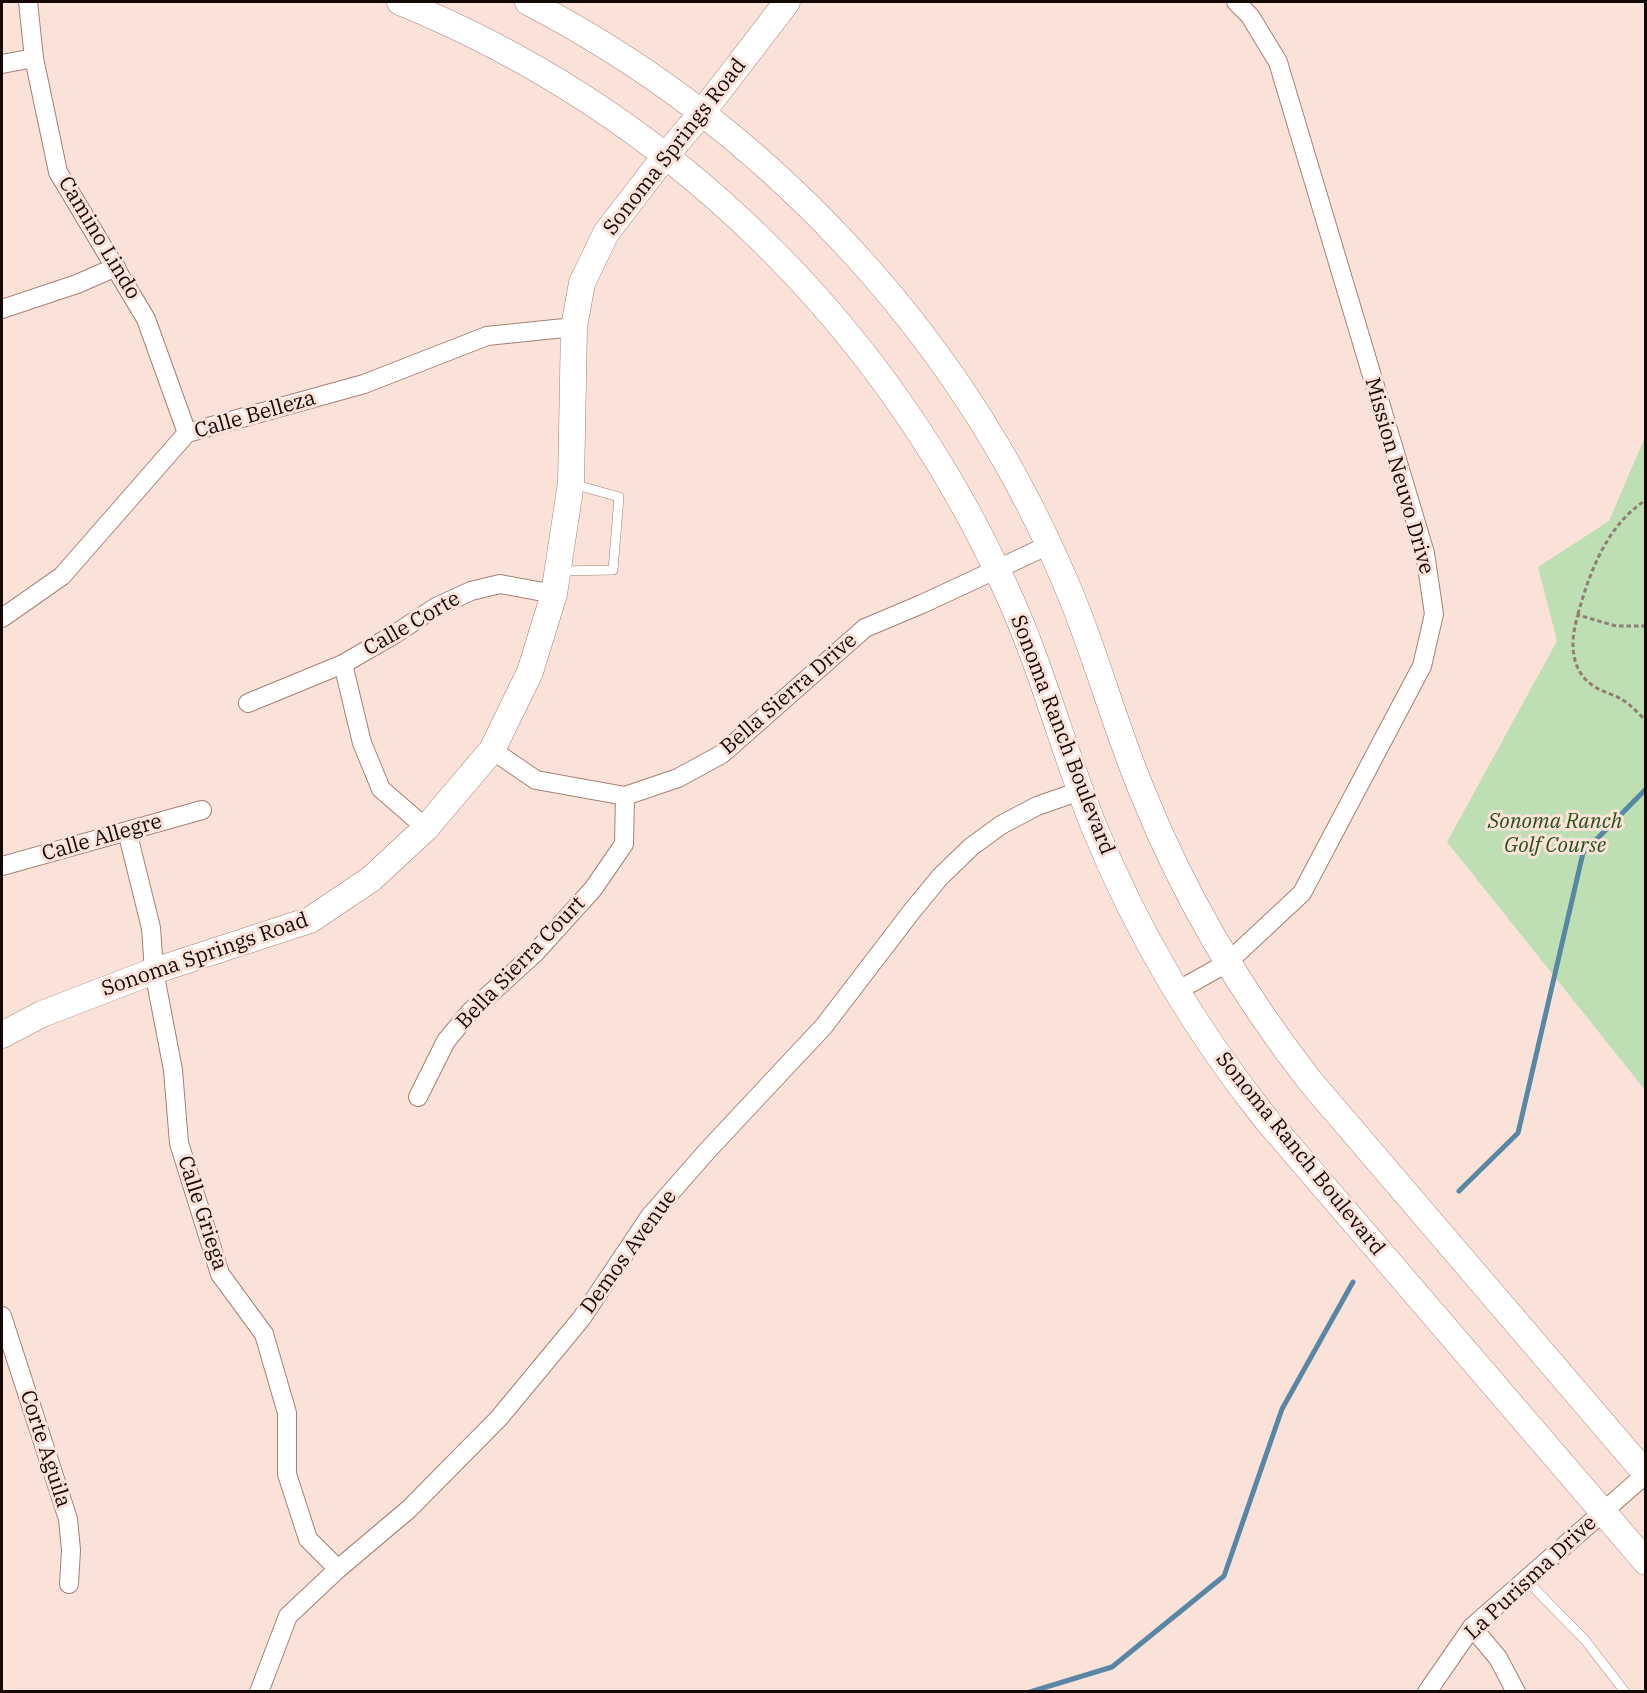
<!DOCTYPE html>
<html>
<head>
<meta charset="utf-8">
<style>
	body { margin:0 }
	#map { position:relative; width:1647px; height:1693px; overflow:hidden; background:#fbe2d9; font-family:"IBM Plex Serif",serif }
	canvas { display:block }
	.frame { position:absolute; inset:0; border:3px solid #140804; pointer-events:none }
</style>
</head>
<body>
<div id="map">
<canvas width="1647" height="1693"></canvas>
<div class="frame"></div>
</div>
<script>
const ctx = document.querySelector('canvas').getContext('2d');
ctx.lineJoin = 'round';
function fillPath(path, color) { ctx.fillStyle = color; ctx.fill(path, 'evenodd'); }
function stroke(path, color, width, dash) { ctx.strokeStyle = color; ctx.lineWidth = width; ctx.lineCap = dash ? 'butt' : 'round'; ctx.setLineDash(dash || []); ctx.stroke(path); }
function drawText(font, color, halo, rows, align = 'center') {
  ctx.font = font + ' "IBM Plex Serif",serif'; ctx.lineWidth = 6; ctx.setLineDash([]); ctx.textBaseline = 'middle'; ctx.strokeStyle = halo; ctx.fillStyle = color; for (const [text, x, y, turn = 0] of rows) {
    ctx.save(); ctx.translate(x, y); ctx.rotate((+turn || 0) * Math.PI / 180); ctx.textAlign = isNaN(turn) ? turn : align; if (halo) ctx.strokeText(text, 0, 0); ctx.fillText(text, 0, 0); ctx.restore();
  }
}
fillPath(new Path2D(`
	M1645,437L1646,1090H1645L1447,842L1557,641L1538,567L1609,521Z`), '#bddfb3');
stroke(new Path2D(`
	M1459,1191L1518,1133L1583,853L1646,789
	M1030,1692L1112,1667L1224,1576L1282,1409L1353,1282`), '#5887a6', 5);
const lane = new Path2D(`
	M560,571L613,570L619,497L573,484
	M1525,1579L1585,1640L1625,1692`);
const street = new Path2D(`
	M28,2L34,58L58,172L146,319L187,433
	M2,64L34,58
	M2,309L77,284L116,267
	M2,618L62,576L187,433L364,384L487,336L574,327
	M343,664L362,743L381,789L426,828
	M248,703L343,664L395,634L436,607L471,591L500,584L554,594
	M492,750L536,780L625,796L678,778L722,754L865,628L922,604L1049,545
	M127,831L151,928L154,971L173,1070L179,1143L220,1274L264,1334L287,1413V1474L308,1539L338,1569
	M2,866L202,810
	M1177,991L1227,963L1302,893L1422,666L1434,614L1425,553L1278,62L1250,16L1236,2
	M418,1097L446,1041L470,1012L536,952L593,889L624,844L625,796
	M2,1316L68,1519L71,1550L69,1584
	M1472,1627L1498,1658L1516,1692
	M259,1692L288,1616L338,1569L409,1509L499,1418L581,1319L650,1216L708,1150L824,1026L912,911L940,877L971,847L1001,825L1037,806L1080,791
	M1427,1692L1472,1627L1646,1474`);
const secondary = new Path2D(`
	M400,2C671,113 884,323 1006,589C1042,667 1063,750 1095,829C1138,934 1196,1031 1266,1119L1646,1562
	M528,2C763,124 956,329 1061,572C1093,643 1112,719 1142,791C1184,896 1240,991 1310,1081L1646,1474
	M2,1035L42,1014L154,971L310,920L371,879L426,828L492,750L530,672L554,594L571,483L574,327L582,283L606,233L666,155L701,114L787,2`);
stroke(lane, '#a58073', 10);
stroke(street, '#a58073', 20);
stroke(secondary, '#a58073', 27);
stroke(new Path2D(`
	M1578,614C1590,571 1607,525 1646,500
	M1646,626H1616L1578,615C1570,640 1569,671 1595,687C1603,692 1613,694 1621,699C1630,704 1638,713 1646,721`), '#907d76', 3, [4.5, 3]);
stroke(lane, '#fff', 9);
stroke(street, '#fff', 18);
stroke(secondary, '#fff', 26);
drawText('21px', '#140804', '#fbe2d9', [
	["Sonoma Springs Road",675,147,-52],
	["Camino Lindo",99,238,59],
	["Calle Belleza",255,415,-16],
	["Mission Neuvo Drive",1399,476,74],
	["Calle Corte",412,624,-30],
	["Bella Sierra Drive",789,694,-41],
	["Sonoma Ranch Boulevard",1062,735,69],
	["Calle Allegre",102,838,-16],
	["Sonoma Springs Road",205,955,-19],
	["Bella Sierra Court",521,963,-46],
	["Sonoma Ranch Boulevard",1300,1154,51],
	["Calle Griega",202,1213,72],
	["Demos Avenue",629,1252,-54],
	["Corte Aguila",45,1449,72],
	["La Purisma Drive",1531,1578,-43]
]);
drawText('italic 21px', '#265216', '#fbe2d9', [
	["Sonoma Ranch",1555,822],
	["Golf Course",1555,846]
]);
</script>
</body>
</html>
